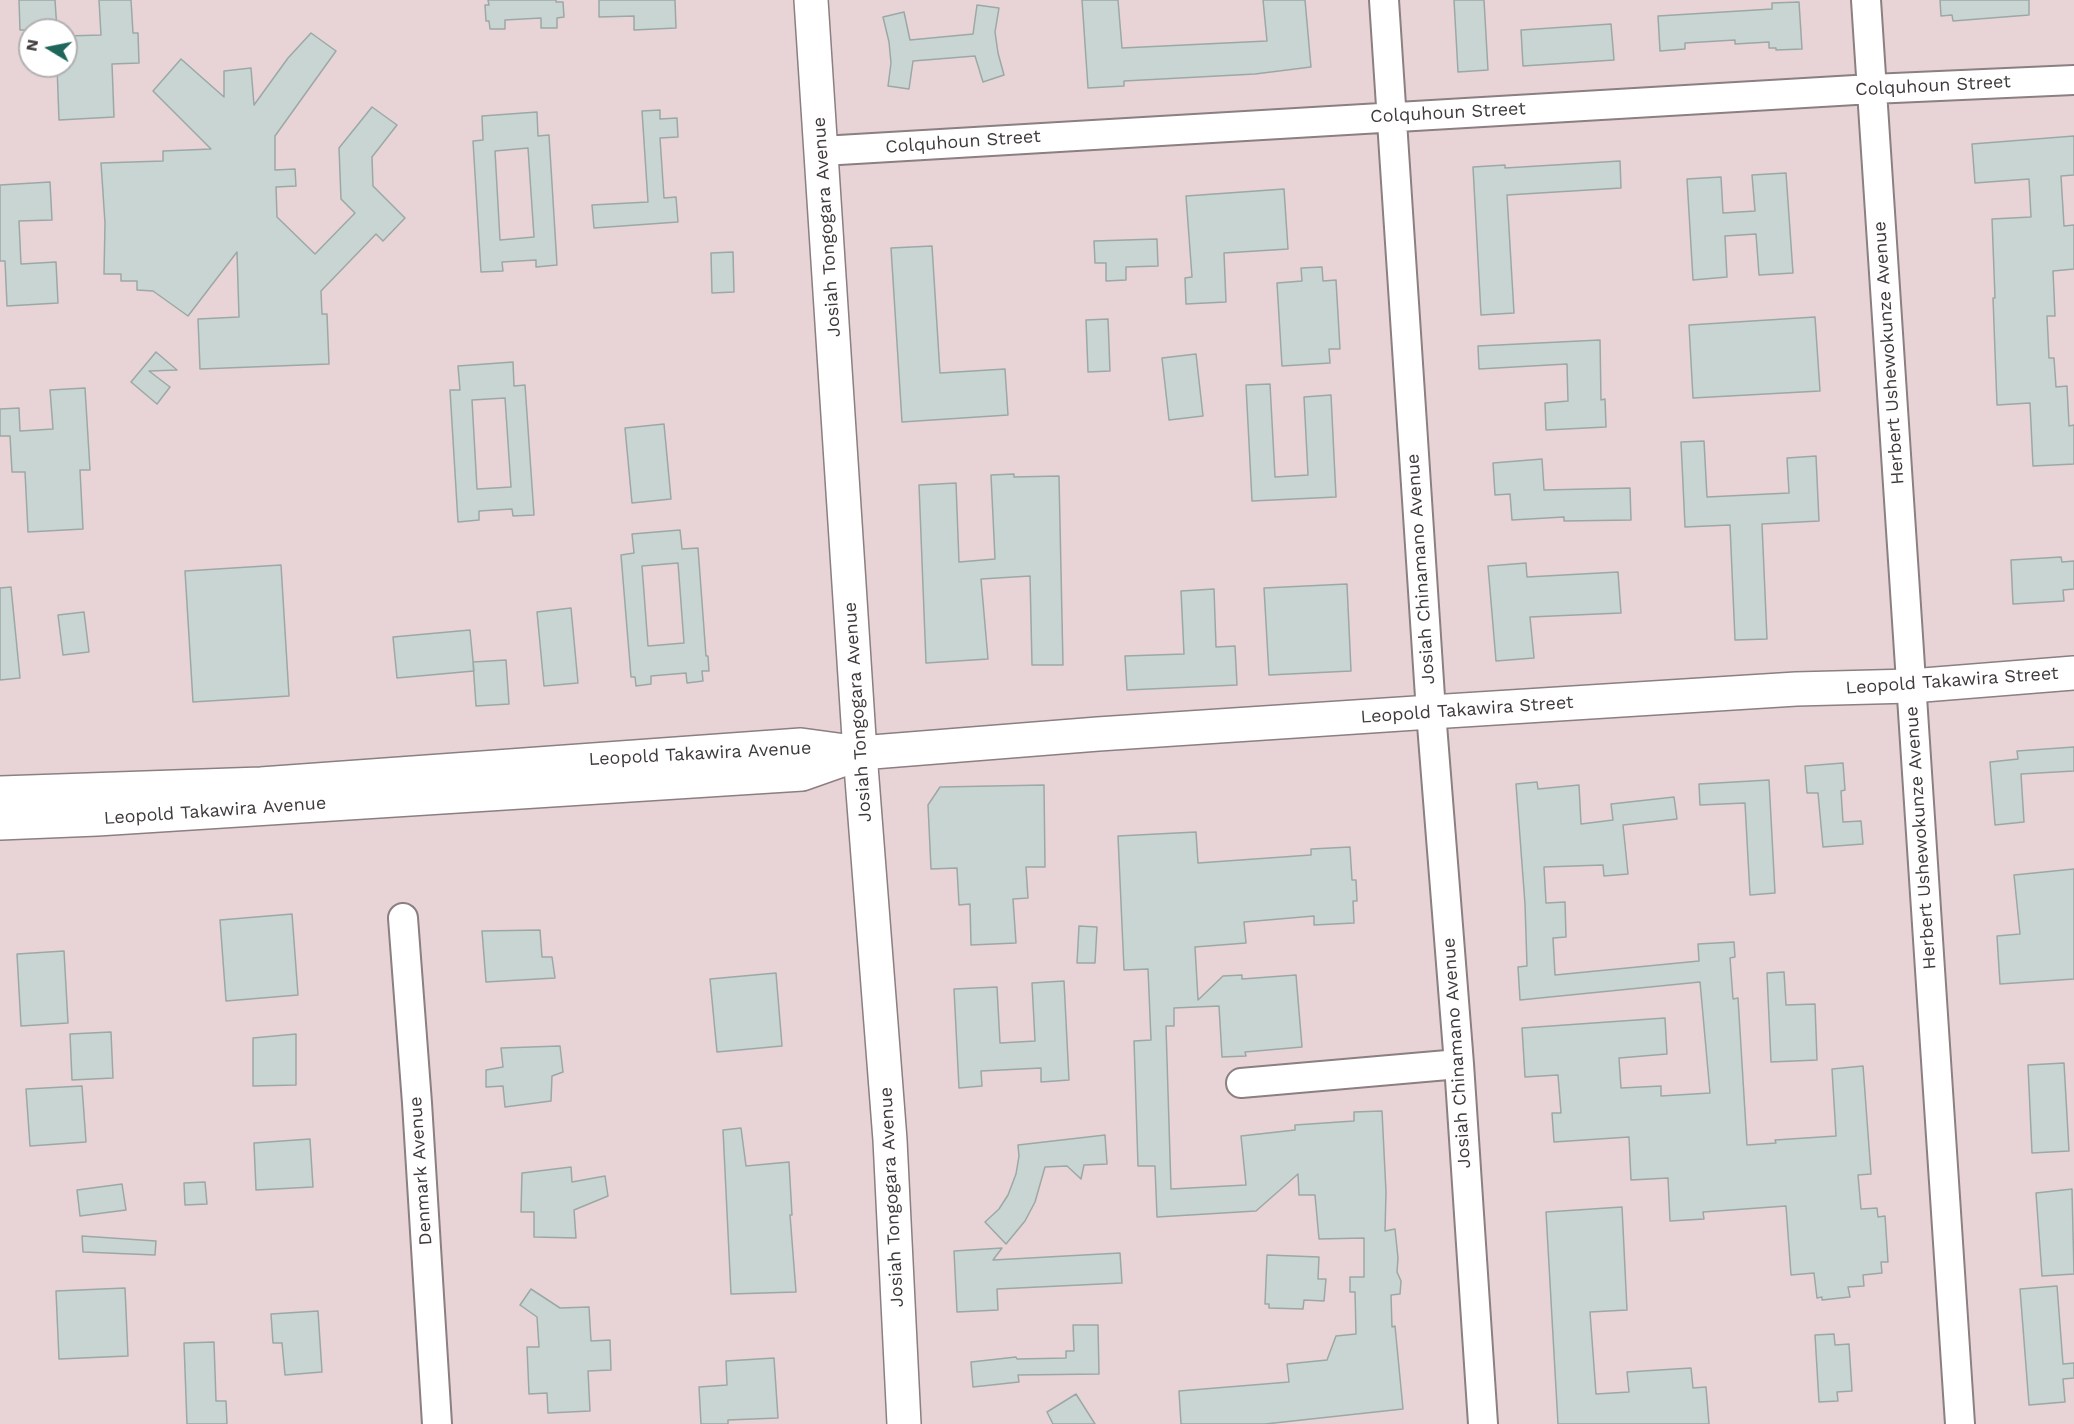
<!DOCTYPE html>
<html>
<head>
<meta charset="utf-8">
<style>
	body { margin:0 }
	#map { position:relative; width:2074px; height:1424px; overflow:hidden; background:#f0e4e6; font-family:"Work Sans",sans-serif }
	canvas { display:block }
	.north { position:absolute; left:18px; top:18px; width:60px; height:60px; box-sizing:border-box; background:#fff; border:2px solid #b2b0b1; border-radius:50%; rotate:280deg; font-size:16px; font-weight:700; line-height:24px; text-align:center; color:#3f3a3b }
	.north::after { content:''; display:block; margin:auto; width:21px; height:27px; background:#1e655a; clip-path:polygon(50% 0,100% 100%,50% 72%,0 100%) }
</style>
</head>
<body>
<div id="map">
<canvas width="2074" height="1424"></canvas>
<div class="north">N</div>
</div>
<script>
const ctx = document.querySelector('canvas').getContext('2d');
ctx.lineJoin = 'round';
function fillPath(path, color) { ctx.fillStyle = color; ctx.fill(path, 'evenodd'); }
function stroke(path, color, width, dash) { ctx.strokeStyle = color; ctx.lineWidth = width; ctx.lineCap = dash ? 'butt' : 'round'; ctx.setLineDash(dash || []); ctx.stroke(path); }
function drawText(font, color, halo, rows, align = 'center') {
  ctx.font = font + ' "Work Sans",sans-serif'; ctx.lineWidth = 6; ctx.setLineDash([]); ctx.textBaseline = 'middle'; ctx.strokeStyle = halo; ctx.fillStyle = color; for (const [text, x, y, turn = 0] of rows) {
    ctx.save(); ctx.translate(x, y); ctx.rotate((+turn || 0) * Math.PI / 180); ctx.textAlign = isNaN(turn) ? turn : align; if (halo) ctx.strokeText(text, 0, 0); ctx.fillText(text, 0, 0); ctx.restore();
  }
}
fillPath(new Path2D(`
	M0,0H2074V1424H0ZM30,30H66V66H30Z`), '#e8d4d7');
const building = new Path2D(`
	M19,0H55L57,30H20Z
	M99,0H131L133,33H138L139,63L112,64L114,117L59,120L57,66H66V36L101,35Z
	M488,0H556V2H563L564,17L557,18V28H541V18L505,20V29H490L489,21H486L485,5H489Z
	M599,0H675L676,28L634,30V16L599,17Z
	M1082,0H1118L1122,48L1267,41L1263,0H1305L1311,67L1255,74L1124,81V86L1088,88Z
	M1454,0H1484L1488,70L1458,72Z
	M1940,0H2029V15L1953,21L1952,15L1941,16Z
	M1799,2L1802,49L1776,50V48H1769V42L1735,44V40L1685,43V49L1660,51L1658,16L1772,9V3Z
	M977,5L999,8L995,32L998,53L1004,75L983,82L975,56L913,61L909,89L888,86L891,63L889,42L883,17L904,12L910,40L973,34Z
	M1611,24L1614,60L1523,66L1521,30Z
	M311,33L336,51L275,136V170L295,169L296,186L276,187L277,217L315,254L355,213L341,199L339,148L372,107L397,125L372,157L373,186L405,218L383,241L376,234L321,291L322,314H327L329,364L200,369L198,319L239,317L237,252L188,316L153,291L137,290V281H121V274H104L105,223L101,163L163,161V151L211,149L153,91L181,59L224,97V71L251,68L254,105L288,58Z
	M660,110V119L677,118L678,137L660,138L664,198L676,197L678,222L594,228L592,205L648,202L642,111Z
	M537,112L538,136L549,135L557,265L536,267V260L502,262L503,271L481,272L473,141L483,140L482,116ZM528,148L534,237L500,240L495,151Z
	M2074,136V175L2061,176L2064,226L2074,225V269L2053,271L2055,316H2047L2049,358H2054L2056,387L2067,386L2069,426L2074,425V464L2033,466L2030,403L1997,405L1993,298H1995L1992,219L2031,217L2029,179L1975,183L1972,144Z
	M1620,161L1621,188L1507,195L1514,313L1481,315L1473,167L1505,165V168Z
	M1786,173L1793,273L1759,275L1756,234L1725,236L1727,277L1693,280L1687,179L1721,177L1723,213L1755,211L1752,175Z
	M50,182L52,220L19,221L21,264L56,262L58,303L7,306L5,261H0V185Z
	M1284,189L1288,249L1224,253L1226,302L1186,304L1185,278L1192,277L1186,196Z
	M1157,239L1158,266L1126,267V280L1106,281V263H1095L1094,241Z
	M932,246L940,373L1005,369L1008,415L902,422L891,248Z
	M733,252L734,292L712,293L711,253Z
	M1322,267L1323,281L1336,280L1340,349H1329L1330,363L1282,366L1277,283L1302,281L1301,268Z
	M1815,317L1820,391L1693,398L1689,325Z
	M1108,319L1110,371L1088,372L1086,320Z
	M1600,340L1601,400L1605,399L1606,427L1546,430L1545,403L1568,401L1567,364L1479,369L1478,346Z
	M156,352L177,370L149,371L170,387L157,404L131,382Z
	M1196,354L1203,416L1169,420L1162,358Z
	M513,362L514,386L525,385L534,515L513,516L512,509L479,511V520L458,522L450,390H460L458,366ZM505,398L511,487L477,489L472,400Z
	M1270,384L1275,477L1308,475L1304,397L1331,395L1336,497L1252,501L1246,385Z
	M85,388L90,470H80L83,529L28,532L25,472H12L10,436H0V409L19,408L20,431L53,429L50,390Z
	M664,424L671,499L632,503L625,428Z
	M1704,441L1707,497L1789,493L1787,458L1816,456L1819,521L1762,524L1767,639L1735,640L1730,525L1685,527L1681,442Z
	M1542,459L1544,490L1630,488L1631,520L1564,521V517L1512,520L1510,494L1495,495L1493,463Z
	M1014,474V477L1059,476L1063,665H1032L1030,576L981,579L988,659L926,663L919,485L956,483L959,562L995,559L991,475Z
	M680,530L682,549L698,548L706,656H708L709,671H702L703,681L687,683L686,673L651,676V684L636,686L635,677H631L621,555L634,553L632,534ZM678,563L684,643L648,646L642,566Z
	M2061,557L2062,562L2074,561V589L2063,590L2064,601L2013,604L2011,560Z
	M1526,563L1527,577L1618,572L1621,613L1530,617L1534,658L1496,661L1488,566Z
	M281,565L289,696L193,702L185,571Z
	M1347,584L1351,671L1269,675L1264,588Z
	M11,587L20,678L0,680V588Z
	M1214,589L1216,647L1235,646L1237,685L1127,690L1125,656L1184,654L1181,591Z
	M571,608L578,683L544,686L537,612Z
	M84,612L89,652L63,655L58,615Z
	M470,630L474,671L397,678L393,637Z
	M506,660L509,704L476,706L473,662Z
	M2074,747V771L2021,774L2024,822L1995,825L1990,762L2018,759L2017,751Z
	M1843,763L1845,790L1841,791L1843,822L1861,821L1863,844L1823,847L1818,793H1807L1805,766Z
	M1769,780L1775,893L1750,895L1745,803L1700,805L1699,784Z
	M1537,782L1538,789L1579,785L1581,824L1613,820L1611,804L1674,797L1677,819L1623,825L1628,874L1604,876L1603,865L1544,867L1546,903L1565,902L1566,937L1553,938L1555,975L1699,961L1698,944L1734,942L1735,957L1730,958L1733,999L1738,998L1747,1145L1776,1143L1775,1140L1836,1136L1832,1069L1863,1066L1871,1174L1858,1175L1861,1209L1877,1208L1878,1217L1885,1216L1888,1262H1881L1882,1273L1863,1275L1864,1286L1848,1287L1850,1297L1822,1300V1297L1817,1298L1814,1273L1791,1275L1786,1206L1703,1212L1704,1219L1670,1221L1668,1178L1631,1180L1629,1137L1554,1142L1552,1113H1561L1558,1075L1525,1077L1522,1028L1665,1018L1667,1054L1619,1058L1621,1088L1661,1086V1096L1710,1093L1700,982L1520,1000L1518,967L1527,966L1525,904L1516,784Z
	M1044,785L1045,867H1026L1028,898L1013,899L1016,943L971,945L970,904L959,905L957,868L931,869L928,805L940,787Z
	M1196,832L1198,863L1311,855V849L1350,847L1352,880H1356L1357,901H1353L1354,923L1314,925V916L1244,922L1246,943L1195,947L1198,1000L1223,976L1242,975V979L1296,975L1302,1047L1245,1052L1246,1056L1222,1057L1219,1006L1174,1008V1026H1166L1171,1189L1246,1185L1241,1136L1295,1130V1125L1354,1121V1112L1382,1111L1386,1192L1385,1231L1395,1229L1398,1258L1397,1272L1401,1281L1400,1294L1391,1295L1392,1327L1395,1326L1403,1409L1265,1424H1181L1179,1391L1289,1382L1287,1364L1327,1360L1336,1336L1356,1334L1355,1292H1350V1277H1364V1238L1319,1239L1315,1195H1299L1298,1174L1256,1211L1157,1217L1155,1166H1138L1134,1041L1151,1040L1148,969L1124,970L1118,836Z
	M2074,869V979L2000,984L1997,936L2020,934L2014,875Z
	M292,914L298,995L226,1001L220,920Z
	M1079,926L1097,927L1095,963H1077Z
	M540,930L542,957H552L555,978L486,982L482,931Z
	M64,951L68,1023L21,1026L17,954Z
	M1784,972L1786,1005L1815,1004L1817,1060L1771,1062L1767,973Z
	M776,973L782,1046L717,1052L710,979Z
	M1064,981L1069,1080L1041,1082V1068L981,1071L982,1086L959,1088L954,989L997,987L1000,1043L1035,1041L1032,983Z
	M111,1032L113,1078L72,1080L70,1034Z
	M296,1034V1085L253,1086V1038Z
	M560,1046L563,1072L552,1076L551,1101L505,1107L503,1086L486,1087V1070L503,1067L501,1048Z
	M2064,1063L2069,1151L2032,1153L2028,1065Z
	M82,1086L86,1142L30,1146L26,1089Z
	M741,1128L746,1166L789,1162L792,1215H790L796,1292L731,1294L723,1130Z
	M1105,1135L1107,1164L1084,1165L1081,1179L1067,1166L1045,1167L1035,1202L1025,1221L1006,1244L985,1222L999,1209L1008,1195L1016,1174L1019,1156L1018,1145Z
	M310,1139L313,1187L256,1190L254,1143Z
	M571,1167L572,1182L605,1176L608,1196L574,1210L576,1238L534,1237V1212H521L522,1173Z
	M205,1182L207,1204L185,1205L184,1183Z
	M122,1184L126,1210L80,1216L77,1190Z
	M2072,1189L2074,1274L2042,1276L2036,1193Z
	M1622,1207L1627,1310L1590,1312L1596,1394L1629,1392L1627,1372L1691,1368L1693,1388L1706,1387L1709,1424H1558L1546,1212Z
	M82,1236L156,1241L155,1255L83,1252Z
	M1002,1248L993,1260L1120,1253L1122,1283L997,1289L998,1310L957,1312L954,1251Z
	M1267,1255L1319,1257L1318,1279H1326L1324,1301L1304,1300L1303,1309L1269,1308V1304H1265Z
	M2057,1286L2063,1364L2074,1363V1378L2063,1379L2065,1402L2029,1405L2020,1289Z
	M125,1288L128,1356L59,1359L56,1291Z
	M531,1289L560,1308L589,1307L591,1341L610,1340L611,1370L588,1371L590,1411L548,1413L547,1393L529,1394L527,1347H539L537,1317L520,1305Z
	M318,1311L322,1372L285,1375L282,1343H273L271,1314Z
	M1073,1325H1098L1099,1374L1018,1375L1019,1382L973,1387L971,1362L1016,1357L1017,1359L1066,1358V1351H1074Z
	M1834,1334L1835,1345L1849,1344L1852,1391L1837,1392L1838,1401L1819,1402L1815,1335Z
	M214,1342L216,1401H226L227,1424H187L184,1343Z
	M774,1358L778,1418L728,1420V1424H701L699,1387L727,1385L726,1361Z
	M1076,1394L1095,1424H1053L1047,1412Z`);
fillPath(building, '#c8d5d2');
stroke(building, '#9ca8a5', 1.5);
const minor = new Path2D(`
	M1384,0L1431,712L1459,1064L1483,1424
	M1866,0L1960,1424
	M822,151L1872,89L2074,80
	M403,918L417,1103L437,1424
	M1241,1083L1459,1064`);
const major = new Path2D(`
	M811,0L860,753L890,1140L904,1424
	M0,793L261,784L801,745L860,753L1098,734L1431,712L1796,689L1911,686L2074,673
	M0,823L97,819L802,774L856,755`);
stroke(minor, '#8b7f81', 32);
stroke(major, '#8b7f81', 36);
stroke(minor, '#fff', 28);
stroke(major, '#fff', 33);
drawText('18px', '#3f3a3b', '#fff', [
	["Colquhoun Street",1933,86,-3],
	["Colquhoun Street",1448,113,-3],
	["Colquhoun Street",963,142,-4],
	["Josiah Tongogara Avenue",827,227,-94],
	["Herbert Ushewokunze Avenue",1889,353,-94],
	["Josiah Chinamano Avenue",1421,569,-94],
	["Leopold Takawira Street",1952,681,-4],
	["Leopold Takawira Street",1467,710,-4],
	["Josiah Tongogara Avenue",858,712,-94],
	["Leopold Takawira Avenue",700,754,-3],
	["Leopold Takawira Avenue",215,811,-4],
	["Herbert Ushewokunze Avenue",1921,838,-94],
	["Josiah Chinamano Avenue",1457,1053,-94],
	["Denmark Avenue",421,1171,-94],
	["Josiah Tongogara Avenue",892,1197,-93]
]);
</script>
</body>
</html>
